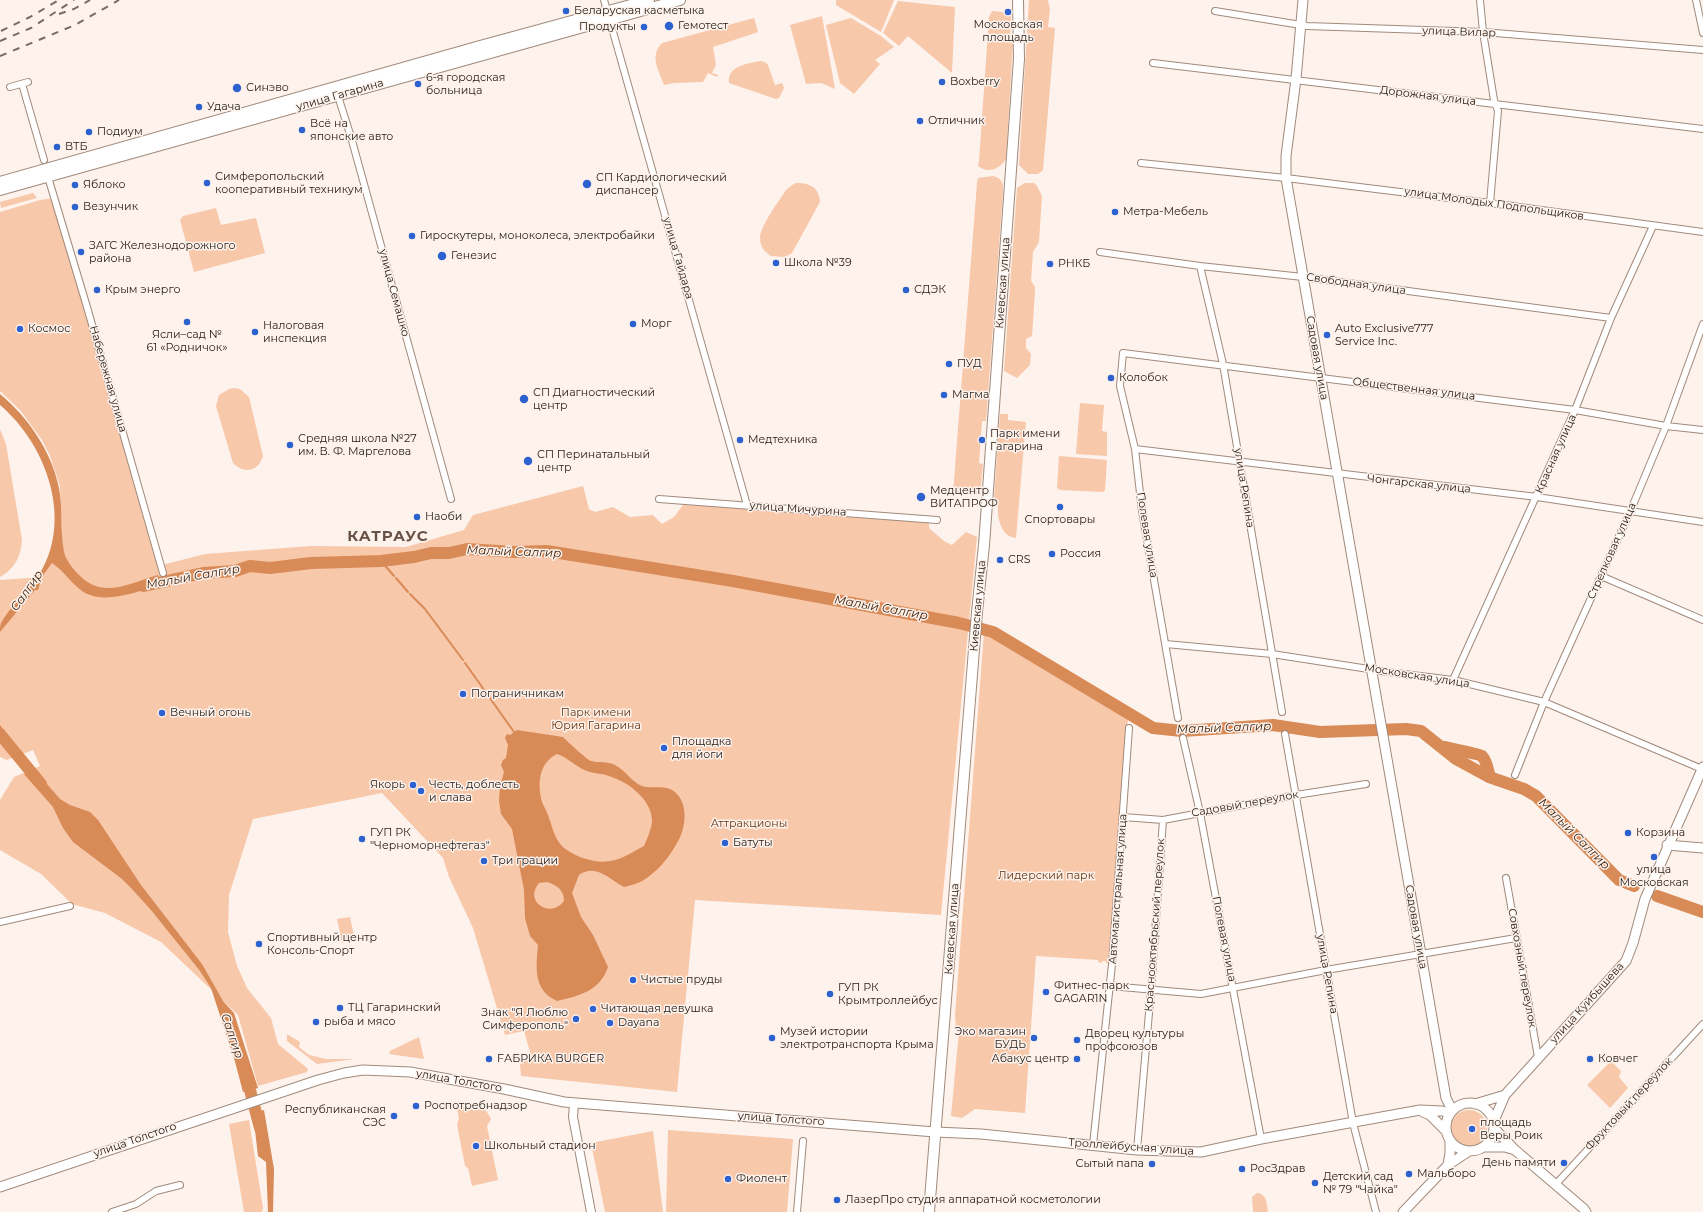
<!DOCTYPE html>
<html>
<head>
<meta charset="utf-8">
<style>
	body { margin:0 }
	canvas { display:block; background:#fdf2ec }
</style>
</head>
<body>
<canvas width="1703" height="1212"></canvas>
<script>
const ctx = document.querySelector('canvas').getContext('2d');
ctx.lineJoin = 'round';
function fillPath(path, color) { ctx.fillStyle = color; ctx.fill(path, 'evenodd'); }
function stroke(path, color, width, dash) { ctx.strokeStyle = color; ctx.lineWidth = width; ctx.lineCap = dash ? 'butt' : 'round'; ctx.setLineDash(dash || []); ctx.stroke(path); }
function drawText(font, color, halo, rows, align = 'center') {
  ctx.font = font + ' Montserrat,sans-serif'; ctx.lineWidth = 3; ctx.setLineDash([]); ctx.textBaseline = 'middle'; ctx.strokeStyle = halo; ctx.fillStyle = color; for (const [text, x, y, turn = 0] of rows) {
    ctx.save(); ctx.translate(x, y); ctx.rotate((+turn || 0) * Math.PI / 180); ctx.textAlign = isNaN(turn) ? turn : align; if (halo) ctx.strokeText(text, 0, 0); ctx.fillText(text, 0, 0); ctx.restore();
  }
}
fillPath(new Path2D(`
	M836,0H894L881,32L836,5Z
	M1029,0H1048L1050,10L1048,27L1055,28L1043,170L1038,174H1028L1019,165Z
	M898,1L955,7L952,73L908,36L899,46L883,33Z
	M992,11L1011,13L1010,41L1013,43L1006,159C1000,169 988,174 978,166L979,161L989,17Z
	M822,16L835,89L821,83L806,84L790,25Z
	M754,18L758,32L713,47L716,65L712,73L718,75L717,77L708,73L703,82L674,83L664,85C659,71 649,56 662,43Z
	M851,18L881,36L894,47L875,60L880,64L854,94L840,83L826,25Z
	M760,61L765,62L768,65L775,85L782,83L784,88L779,98L776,99L729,83C727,65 748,64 760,61Z
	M993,176C1001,178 1004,182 1003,191L986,421H982L979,463L983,464L980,495L953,493L977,183L978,178Z
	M796,183C810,183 819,187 820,202L792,253L785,257L771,256C765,252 760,247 760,238C760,226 779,201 786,190L791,186Z
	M1025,183H1034L1037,186L1042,196L1039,242L1033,252L1031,281L1035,287V292L1032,336L1026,339V348L1031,354L1030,365L1017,378L1004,371L1017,188Z
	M33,193L37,198L1,208L0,202Z
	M54,198L158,566L205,554L311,546L406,547L464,530L473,515L583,486L589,509L595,512L613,507L630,517L653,515L662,524L674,517L683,505L757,508L929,522V528L944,541L952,545L966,532L977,537L941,915L695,900L677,1092L521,1076L520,1064L530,1052L524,1031L505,1035L473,928L449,877L443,858L382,793L253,819L229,895L228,932L237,966L247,988L271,1018L278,1044L308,1069L307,1072L258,1086L238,1015L161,942L105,913L72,904L41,874L0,850V800L14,777L40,766L33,750L7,760L0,757V580L42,577L52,563L62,531L60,486L50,456L42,440L20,410L0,391V212L40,200Z
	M216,208L221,225L256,218L265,253L194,272L180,220L183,216Z
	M234,388L240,389L249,397L263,456C259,471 244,475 233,463L216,406L219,395L229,389Z
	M1080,403L1104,405L1102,431L1107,432V456L1076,454Z
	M1000,414H1008V420L1026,422L1016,538C1001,537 997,518 998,505L994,499Z
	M0,429L6,444L22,540C21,556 15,569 0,577Z
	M1059,456L1107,460L1105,490L1103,492L1060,490L1057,488Z
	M984,632H991L1129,714L1126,734L1108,963H1106V961H1102V963L1098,962V960L1036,956L1025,1113L975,1109L962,1118L951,1116L959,1031H956L955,1015Z
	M350,917L355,940L342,943L337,919Z
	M287,1034L300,1042L299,1047L309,1055L326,1059H355L317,1064L287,1041Z
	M419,1037L424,1059L389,1054L390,1051Z
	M1611,1061L1621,1071L1619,1077L1628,1088L1610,1108L1587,1085Z
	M462,1103C478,1113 480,1098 491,1119L487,1126L498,1180L472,1186L468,1168L465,1166L457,1125L459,1118L456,1104Z
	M1451 1128a18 18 0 1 1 36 0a18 18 0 1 1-36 0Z
	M249,1120L263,1208L262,1212H244L229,1124Z
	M668,1130L793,1139L787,1212H666Z
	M653,1131L663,1212H605L591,1143Z
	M1257,1193C1267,1194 1267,1204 1268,1212H1253L1252,1197Z`), '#f8c8ab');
fillPath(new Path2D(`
	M0,394C28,417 52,452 59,488C63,509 60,531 64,552C66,560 71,566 77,573C102,600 127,584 158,575L161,585C138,591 104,606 82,591C71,583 63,570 52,563L42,577L38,590H35L0,632C0,629 0,626 1,623C10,607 26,593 37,578C75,522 47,445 0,405Z
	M0,725L22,755L14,757L0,739Z
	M517,730L563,737C567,741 586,759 591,761C599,763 607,761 615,765C625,770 632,782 642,786C652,789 663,785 672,790C690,801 686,829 677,843C669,858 656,873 642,881C637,884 630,885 624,887C610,880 596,863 579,875L572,893L581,917L593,935L608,967C600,991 579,996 557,1001C533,990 536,968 538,945L530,936L525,918L524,890L512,829L501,814L499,801L500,787L504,772L501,765L503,760L506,758L508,745L505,738L507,734L510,735ZM557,754C569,758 578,769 590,772C598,774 606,774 614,778C631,784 653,802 652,822C651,830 647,839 644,846C634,851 621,860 610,861C595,864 576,857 564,848C555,840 553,829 549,818C548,813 544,807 542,802C537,783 539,763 557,754ZM547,882C557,885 564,890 564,901C551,919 523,902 539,883Z
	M34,769L60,799L70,805L90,812L98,820L141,885L202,964L223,1001L234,1013L258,1088L243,1092L234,1058L211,988L200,971L151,910L131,888L122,879L73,842L63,828L53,807L24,774Z
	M264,1110L274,1169L273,1212H268L266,1162L258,1156L253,1113Z`), '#d88a57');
stroke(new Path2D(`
	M381,561L394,576
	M396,578L408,592
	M410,594L425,609L463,660
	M465,663L514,732`), '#d88a57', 2);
stroke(new Path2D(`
	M144,586L203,573L235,571L250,566L270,568L311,563L381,561L414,557L431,553H449L467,549L514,552L547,551L733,581L959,623L993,632L1153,728L1182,731L1273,725L1320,732L1406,729L1421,731L1456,759L1489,777L1524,789L1536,796L1619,880L1634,886
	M0,734L41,784
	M1445,747C1451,749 1479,754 1482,756C1487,761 1488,771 1490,777
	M1657,896L1703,912
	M246,1075L260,1128`), '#d88a57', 12);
const minor = new Path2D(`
	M604,0L747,505
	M1480,0L1483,32L1494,100L1498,111L1490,203
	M1696,0L1703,33
	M1215,11L1307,26L1483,32L1703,50
	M1153,63L1703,129
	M22,84L44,160
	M10,87L28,82
	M337,93L351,137L451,499
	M1141,163L1286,178L1490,203L1703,232
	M48,177L87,307L163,573
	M1100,252L1200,266L1303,277L1611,318
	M1200,266L1223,364L1282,712
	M1135,449L1537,497L1703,522
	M659,499L937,520
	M1601,576L1703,620
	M1166,644L1272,654L1388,672L1453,680L1544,702L1702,769
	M1453,680L1575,410L1611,318L1653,226
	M1178,718L1142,511L1135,449L1120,386L1123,353L1575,410L1666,426L1703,430
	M1285,734L1353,1123L1376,1212
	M1183,738L1200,813L1261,1139
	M1515,775L1544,702L1630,512L1666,426L1703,324
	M1123,817L1163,820L1296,795L1366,784
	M1506,878L1538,1057
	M0,922L70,906
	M1110,986L1201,994L1326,970L1516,938
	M1093,1145L1112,964L1129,728
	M1137,1150L1151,990L1163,820
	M1556,1184L1703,1024
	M112,1212L136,1204L156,1191L180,1185
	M797,1212L803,1141`);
const tertiary = new Path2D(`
	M574,1104L573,1117L591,1212`);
const secondary = new Path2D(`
	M1303,0L1296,79L1286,156V178L1446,1098L1452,1110
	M1667,845L1703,848
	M1446 1127a24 24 0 1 1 48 0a24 24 0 1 1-48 0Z
	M1475,1104L1505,1095
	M1423,1112L1430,1115L1446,1131
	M1493,1123L1505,1095L1626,961L1633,943L1645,899L1703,767
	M1494,1128L1515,1150L1584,1209L1586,1212
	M1483,1147H1505L1515,1150
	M1448,1165L1450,1153V1140
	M0,1187L318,1080L344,1073L363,1070L410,1072L504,1089L564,1102L935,1132L981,1134L1137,1150L1201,1152L1261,1139L1420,1110L1442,1111L1450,1113
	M1403,1212L1448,1165L1469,1151`);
const primary = new Path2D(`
	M0,182L480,46L649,0
	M0,190L680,0
	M929,1212L977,612L984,545L1019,59L1018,0`);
stroke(minor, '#a18a7b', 8);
stroke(tertiary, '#a18a7b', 10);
stroke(secondary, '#a18a7b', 11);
stroke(primary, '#a18a7b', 12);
stroke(minor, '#fff', 6);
stroke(tertiary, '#fff', 8);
stroke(secondary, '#fff', 9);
stroke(primary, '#fff', 10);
stroke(new Path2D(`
	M59,14L74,9L90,0
	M1,31L30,17L59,0
	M0,41L31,28L74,0
	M0,56L75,25L119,0`), '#766c66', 2, [7, 7]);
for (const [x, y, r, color] of [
	[566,11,4,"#2d61cf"],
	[1008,12,4,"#2d61cf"],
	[669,26,5,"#2d61cf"],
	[644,27,4,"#2d61cf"],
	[942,82,4,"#2d61cf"],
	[418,84,4,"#2d61cf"],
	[237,88,5,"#2d61cf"],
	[199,107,4,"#2d61cf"],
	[920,121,4,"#2d61cf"],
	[302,130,4,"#2d61cf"],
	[89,132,4,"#2d61cf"],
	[57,147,4,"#2d61cf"],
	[207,183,4,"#2d61cf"],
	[587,184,5,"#2d61cf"],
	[75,185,4,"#2d61cf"],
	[75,207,4,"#2d61cf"],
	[1115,212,4,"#2d61cf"],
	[412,236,4,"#2d61cf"],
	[81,252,4,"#2d61cf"],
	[442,256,5,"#2d61cf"],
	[776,263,4,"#2d61cf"],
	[1050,264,4,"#2d61cf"],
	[97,290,4,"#2d61cf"],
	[906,290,4,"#2d61cf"],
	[187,322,4,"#2d61cf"],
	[633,324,4,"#2d61cf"],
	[20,329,4,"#2d61cf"],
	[255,332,4,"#2d61cf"],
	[1327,335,4,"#2d61cf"],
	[949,364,4,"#2d61cf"],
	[1111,378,4,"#2d61cf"],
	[944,395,4,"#2d61cf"],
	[524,399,5,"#2d61cf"],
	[740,440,4,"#2d61cf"],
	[982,440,4,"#2d61cf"],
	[290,445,4,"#2d61cf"],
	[528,461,5,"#2d61cf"],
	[921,497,5,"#2d61cf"],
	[1060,507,4,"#2d61cf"],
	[417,517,4,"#2d61cf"],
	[1052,554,4,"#2d61cf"],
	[1000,560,4,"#2d61cf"],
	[463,694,4,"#2d61cf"],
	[162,713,4,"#2d61cf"],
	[664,748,4,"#2d61cf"],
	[413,785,4,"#2d61cf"],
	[421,791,4,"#2d61cf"],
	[1628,833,4,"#2d61cf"],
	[362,839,4,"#2d61cf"],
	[725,843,4,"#2d61cf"],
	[1654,857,4,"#2d61cf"],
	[484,861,4,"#2d61cf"],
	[259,944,4,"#2d61cf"],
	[633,980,4,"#2d61cf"],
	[1046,992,4,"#2d61cf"],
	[830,994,4,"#2d61cf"],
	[340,1008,4,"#2d61cf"],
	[593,1009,4,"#2d61cf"],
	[576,1019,4,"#2d61cf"],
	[316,1022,4,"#2d61cf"],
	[610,1023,4,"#2d61cf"],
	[772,1038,4,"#2d61cf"],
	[1034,1038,4,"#2d61cf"],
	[1077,1040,4,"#2d61cf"],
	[489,1059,4,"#2d61cf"],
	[1077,1059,4,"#2d61cf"],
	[1590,1059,4,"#2d61cf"],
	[416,1106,4,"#2d61cf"],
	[394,1116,4,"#2d61cf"],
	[1472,1129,4,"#2d61cf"],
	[476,1146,4,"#2d61cf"],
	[1564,1163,4,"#2d61cf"],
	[1152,1164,4,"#2d61cf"],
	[1242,1169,4,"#2d61cf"],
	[1409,1174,4,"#2d61cf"],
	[728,1179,4,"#2d61cf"],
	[1315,1183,4,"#2d61cf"],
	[837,1200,4,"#2d61cf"]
]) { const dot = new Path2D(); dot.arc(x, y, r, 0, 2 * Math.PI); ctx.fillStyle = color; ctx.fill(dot); stroke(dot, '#fdf2ec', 1.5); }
drawText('11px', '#231a14', '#fdf2ec', [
	["Беларуская касметыка",574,11],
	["Московская",1008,25,"center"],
	["площадь",1008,38,"center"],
	["Гемотест",678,26],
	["Продукты",636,27,"right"],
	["6-я городская",426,78],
	["больница",426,91],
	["Boxberry",950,82],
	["Синэво",246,88],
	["Удача",207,107],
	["Отличник",928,121],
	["Всё на",310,124],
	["японские авто",310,137],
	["Подиум",97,132],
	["ВТБ",65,147],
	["Симферопольский",215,177],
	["кооперативный техникум",215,190],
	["СП Кардиологический",596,178],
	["диспансер",596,191],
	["Яблоко",83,185],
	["Везунчик",83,207],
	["Метра-Мебель",1123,212],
	["Гироскутеры, моноколеса, электробайки",420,236],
	["ЗАГС Железнодорожного",89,246],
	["района",89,259],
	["Генезис",451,256],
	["Школа №39",784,263],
	["РНКБ",1058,264],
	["Крым энерго",105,290],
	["СДЭК",914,290],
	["Морг",641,324],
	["Налоговая",263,326],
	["инспекция",263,339],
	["Космос",28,329],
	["Auto Exclusive777",1335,329],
	["Service Inc.",1335,342],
	["Ясли–сад №",187,335,"center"],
	["61 «Родничок»",187,348,"center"],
	["ПУД",957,364],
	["Колобок",1119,378],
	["СП Диагностический",533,393],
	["центр",533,406],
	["Магма",952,395],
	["Парк имени",990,434],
	["Гагарина",990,447],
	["Средняя школа №27",298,439],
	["им. В. Ф. Маргелова",298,452],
	["Медтехника",748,440],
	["СП Перинатальный",537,455],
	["центр",537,468],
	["Медцентр",930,491],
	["ВИТАПРОФ",930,504],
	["Наоби",425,517],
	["Спортовары",1060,520,"center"],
	["Россия",1060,554],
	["CRS",1008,560],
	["Пограничникам",471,694],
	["Вечный огонь",170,713],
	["Площадка",672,742],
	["для йоги",672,755],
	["Якорь",405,785,"right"],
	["Честь, доблесть",429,785],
	["и слава",429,798],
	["ГУП РК",370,833],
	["\"Черноморнефтегаз\"",370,846],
	["Корзина",1636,833],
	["Батуты",733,843],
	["Три грации",492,861],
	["улица",1654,870,"center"],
	["Московская",1654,883,"center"],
	["Спортивный центр",267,938],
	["Консоль-Спорт",267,951],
	["Чистые пруды",641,980],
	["Фитнес-парк",1054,986],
	["GAGAR1N",1054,999],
	["ГУП РК",838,988],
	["Крымтроллейбус",838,1001],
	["ТЦ Гагаринский",348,1008],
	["Читающая девушка",601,1009],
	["Знак \"Я Люблю",568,1013,"right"],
	["Симферополь\"",568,1026,"right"],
	["рыба и мясо",324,1022],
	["Dayana",618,1023],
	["Музей истории",780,1032],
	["электротранспорта Крыма",780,1045],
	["Эко магазин",1026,1032,"right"],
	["БУДЬ",1026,1045,"right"],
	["Дворец культуры",1085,1034],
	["профсоюзов",1085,1047],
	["FАБРИКА BURGER",497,1059],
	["Абакус центр",1069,1059,"right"],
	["Ковчег",1598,1059],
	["Роспотребнадзор",424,1106],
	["Республиканская",386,1110,"right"],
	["СЭС",386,1123,"right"],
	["площадь",1480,1123],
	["Веры Роик",1480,1136],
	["Школьный стадион",484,1146],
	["День памяти",1556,1163,"right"],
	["Сытый папа",1144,1164,"right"],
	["РосЗдрав",1250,1169],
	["Мальборо",1417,1174],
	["Детский сад",1323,1177],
	["№ 79 \"Чайка\"",1323,1190],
	["Фиолент",736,1179],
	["ЛазерПро студия аппаратной косметологии",845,1200]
], 'left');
drawText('11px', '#231a14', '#fdf2ec', [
	["улица Вилар",1459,32,2],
	["улица Гагарина",340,95,-16],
	["Дорожная улица",1428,96,7],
	["улица Молодых Подпольщиков",1494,204,8],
	["улица Гайдара",678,258,74],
	["Киевская улица",1003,283,-86],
	["Свободная улица",1356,284,8],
	["улица Семашко",394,293,75],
	["Садовая улица",1317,358,80],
	["Набережная улица",108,379,74],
	["Общественная улица",1414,389,7],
	["Красная улица",1556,454,-66],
	["Чонгарская улица",1419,484,6],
	["улица Репина",1244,488,81],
	["улица Мичурина",798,509,4],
	["Полевая улица",1147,535,81],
	["Стрелковая улица",1612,551,-66],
	["Киевская улица",978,606,-85],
	["Московская улица",1417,676,9],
	["Садовый переулок",1245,804,-10],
	["Автомагистральная улица",1118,889,-86],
	["Краснооктябрьский переулок",1155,925,-86],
	["Садовая улица",1416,927,80],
	["Киевская улица",952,929,-86],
	["Полевая улица",1224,939,79],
	["Совхозный переулок",1522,968,80],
	["улица Репина",1327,974,80],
	["улица Куйбышева",1587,1003,-48],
	["улица Толстого",459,1081,10],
	["Фруктовый переулок",1629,1104,-47],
	["улица Толстого",781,1119,4],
	["улица Толстого",135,1140,-19],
	["Троллейбусная улица",1131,1147,4]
]);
drawText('11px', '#66330d', '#fdf2ec', [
	["Парк имени",596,713],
	["Юрия Гагарина",596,726],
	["Аттракционы",749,824],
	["Лидерский парк",1046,876]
]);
drawText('italic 12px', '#42230d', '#fdf2ec', [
	["Малый Салгир",514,552,2],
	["Малый Салгир",193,577,-10],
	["Салгир",27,591,-55],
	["Малый Салгир",881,608,10],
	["Малый Салгир",1224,728,-2],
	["Малый Салгир",1574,834,45],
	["Салгир",232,1036,71]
]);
ctx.letterSpacing = '1px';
drawText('bold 15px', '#665144', '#fdf2ec', [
	["КАТРАУС",388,537]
]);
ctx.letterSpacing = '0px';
</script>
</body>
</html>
